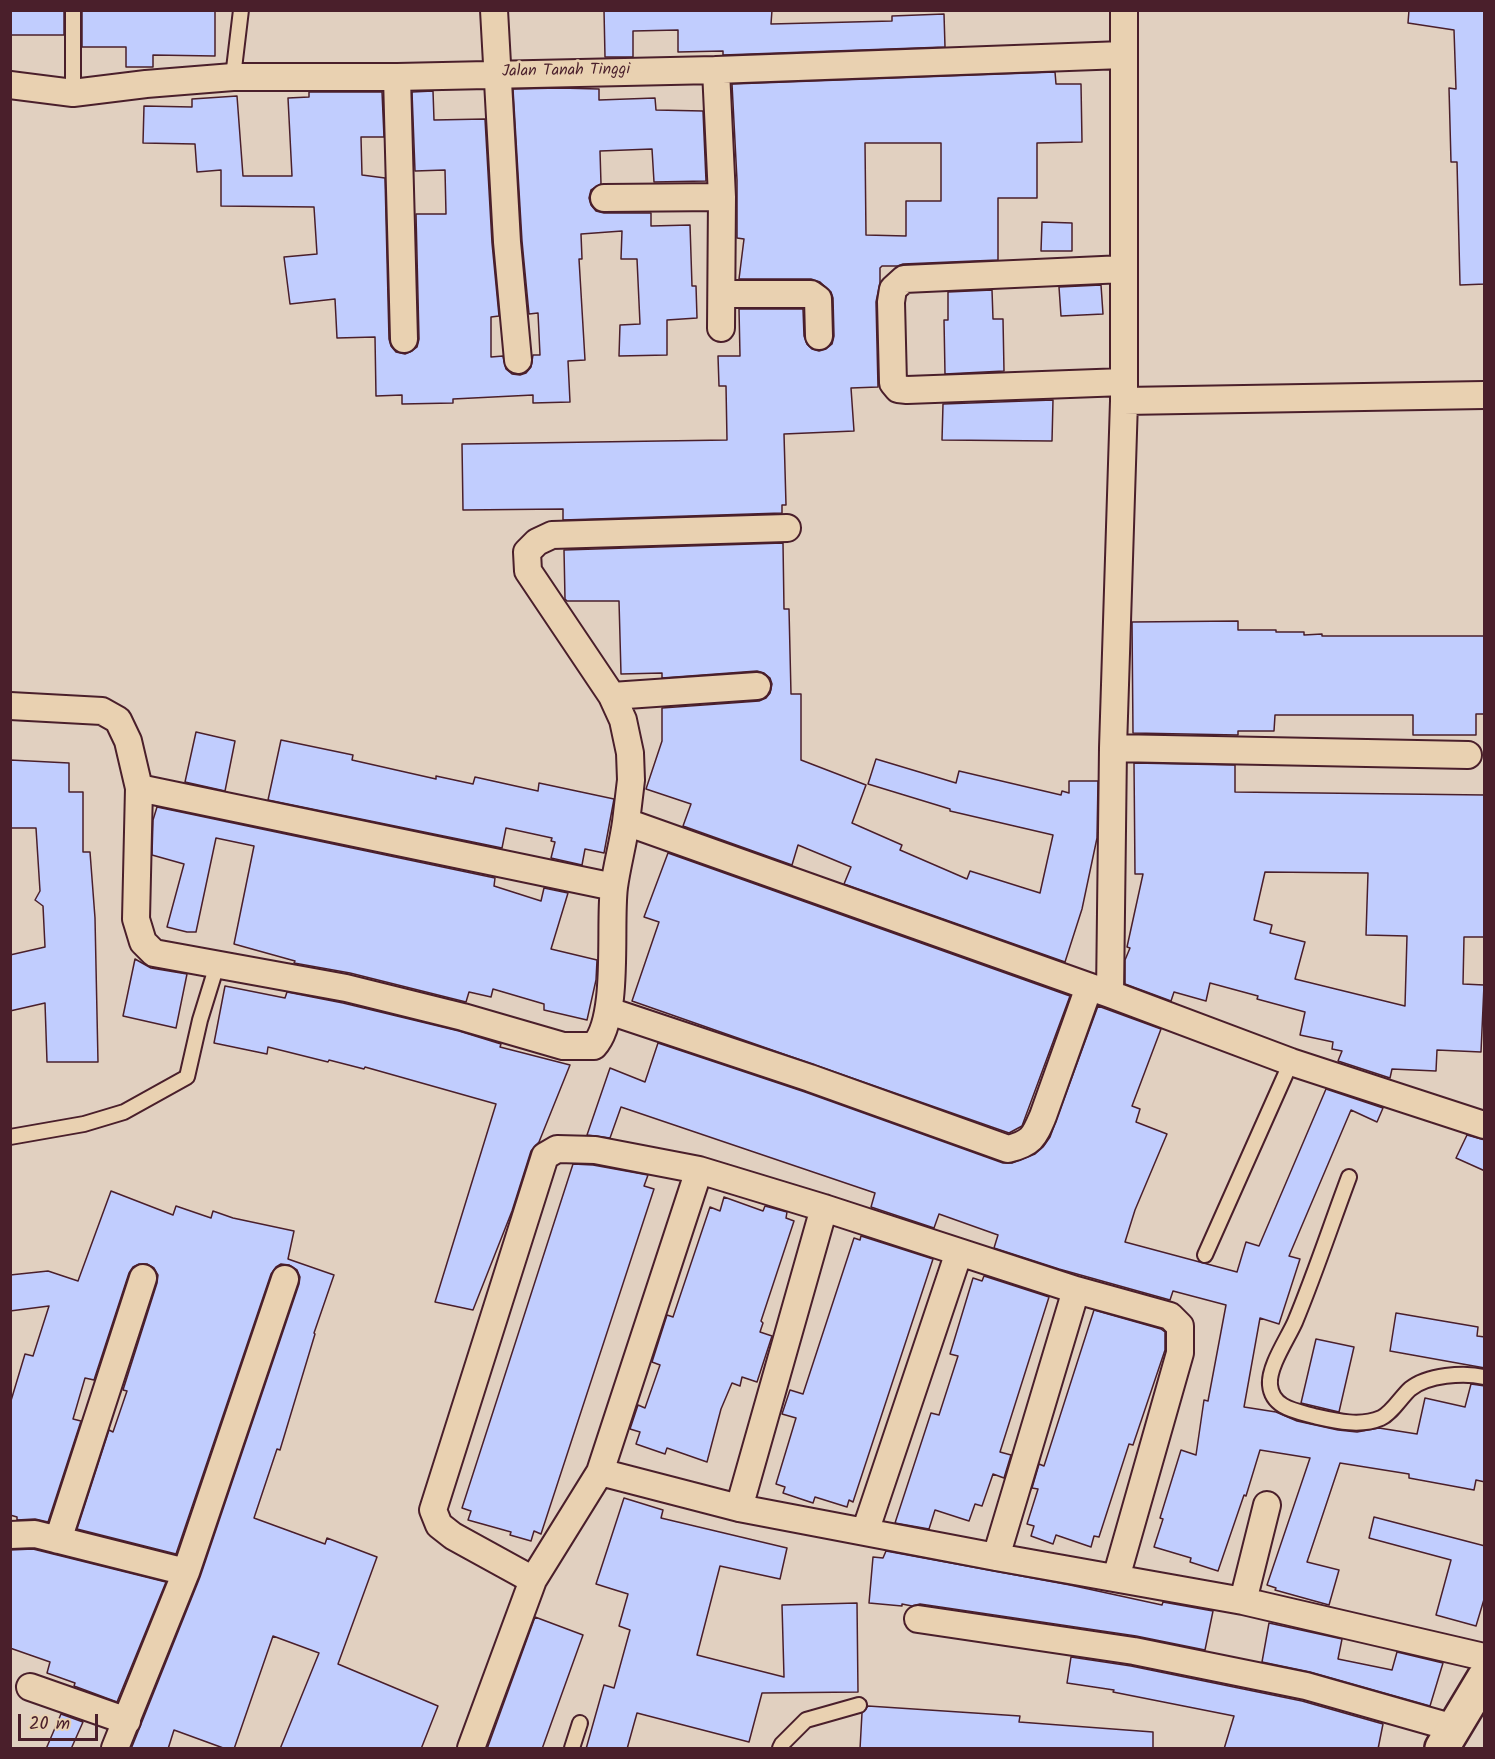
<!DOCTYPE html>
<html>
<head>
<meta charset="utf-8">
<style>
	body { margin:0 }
	#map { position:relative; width:1495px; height:1759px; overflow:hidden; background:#e1d0c0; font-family:Kalam,sans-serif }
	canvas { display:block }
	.frame { position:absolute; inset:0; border:12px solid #4a1f2b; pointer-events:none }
	.scale { position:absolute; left:18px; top:1714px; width:80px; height:27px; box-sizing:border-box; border:3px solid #4a1f2b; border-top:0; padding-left:8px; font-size:18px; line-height:21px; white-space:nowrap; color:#4a1f2b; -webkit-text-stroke:4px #e9d1b1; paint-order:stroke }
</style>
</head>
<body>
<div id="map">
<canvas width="1495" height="1759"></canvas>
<div class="frame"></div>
<div class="scale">20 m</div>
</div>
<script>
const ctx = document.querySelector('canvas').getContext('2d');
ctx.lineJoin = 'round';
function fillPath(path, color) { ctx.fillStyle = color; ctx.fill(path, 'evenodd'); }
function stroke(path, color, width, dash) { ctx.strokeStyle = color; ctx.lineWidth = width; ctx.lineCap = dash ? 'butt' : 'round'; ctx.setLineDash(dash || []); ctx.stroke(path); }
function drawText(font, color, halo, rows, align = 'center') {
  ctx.font = font + ' Kalam,sans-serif'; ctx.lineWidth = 5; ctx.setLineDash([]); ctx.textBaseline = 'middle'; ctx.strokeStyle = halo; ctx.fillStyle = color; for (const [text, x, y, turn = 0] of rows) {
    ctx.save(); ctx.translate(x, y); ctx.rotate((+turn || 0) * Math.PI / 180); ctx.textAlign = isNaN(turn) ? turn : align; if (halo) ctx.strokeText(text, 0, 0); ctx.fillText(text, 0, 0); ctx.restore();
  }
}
const building = new Path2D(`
	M10,10H64V35H10Z
	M82,10H215V56L153,55V67H126V47H82Z
	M604,10H772L771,24L892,21V16L944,14L945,47L723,55V51L678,52V30L633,31V57H605Z
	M1409,10H1485V284L1460,285L1457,162H1451L1449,88L1456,89L1454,30L1408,23Z
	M1055,72L1056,84H1081L1082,142L1037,143V198H998V260L903,264L898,266H882L880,268V283L876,302L878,387L851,388L854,431L784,434L786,505H782V513L563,520V509L463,510L462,444L727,440L726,386H719L718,356H740L739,309H803L804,336L807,344L812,349L819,351L826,349L832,344L834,336L833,298L831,292L820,282L811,279H739L744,239L737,238V180L732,84ZM865,143H941V201H906V236L866,235Z
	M560,88L599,89V100L655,98L656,110L703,111L706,181L654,182L652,149L600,151L601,184L591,190L589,198L591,205L596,211L604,213H651V226L690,225L692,286H696L697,318L667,320V355L619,356L620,325L640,324L637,259H621L622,231L581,234L582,259H579L585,360L568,361L570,402L533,403V395L453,399V403L402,404V395L376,396L375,337L337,338L335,299L290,304L284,257L317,254L314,207L221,206V170L197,172L195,144L143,143L144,106L192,107V99L237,96L243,176H292L288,98L309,97V92H382L384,137H361L362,175L385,178L389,339L391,346L396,352L405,354L412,351L417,347L419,339L416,214H446L445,170L415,171L412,92L433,91L434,120L485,119L492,243L499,316L491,317V357L503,356L506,369L512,374L520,375L526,373L531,367L533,355H540L538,313L529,314L522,241L513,89Z
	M1042,222L1072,223V251H1041Z
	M1101,285L1103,314L1061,316L1059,287Z
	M992,290L993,319H1003L1004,371L945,374L944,320H948V292Z
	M1053,400L1052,441L942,440L943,404Z
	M783,543L784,609H789L791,694H801V760L866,785L852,823L902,845L900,850L967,879L970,871L1040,893L1053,835L950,811V809L868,784L876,759L956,783L959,771L1061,795L1062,791L1069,793V781H1098L1097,838L1082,909L1065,962L844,884L851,867L798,845L792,865L683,826L691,804L646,789L662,741V708L759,701L766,698L770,693L772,684L770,678L764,673L757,671L662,678V673L621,674L619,601H567L565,599L564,550Z
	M1238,621V630H1276V632H1304V635L1322,634V636H1485V714H1476V735H1413V715H1275L1274,731H1238V735L1133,733L1132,622Z
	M196,732L235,741L225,791L185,782Z
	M281,740L353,755L352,760L436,779V776L473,784L475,777L538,791L539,783L614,799L604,853L585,849L582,865L551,858L555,842L551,841L552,838L506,828L502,848L268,800Z
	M10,760L69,763V792H83V852H90L95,918L98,1062H47L45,1003L10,1011V955L45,947L43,906L35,900L40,891L36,828H10Z
	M1134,763L1235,765V792L1485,795V937H1464L1463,984L1484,985L1481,1052L1437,1050L1436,1071L1392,1069L1390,1078L1338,1061L1342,1051L1332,1049L1333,1042L1300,1035L1305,1012L1257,999L1258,996L1210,983L1206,1001L1174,992L1171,1001L1125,984V960L1130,948L1127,947L1143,874H1135ZM1265,872L1368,873L1366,935L1407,936L1405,1006L1295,979L1305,942L1270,933L1272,925L1254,920Z
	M157,807L495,878L494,886L541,901L544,888L568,893L551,949L597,960L596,980L587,1020L544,1010V1004L493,989L491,997L469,992L466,1002L350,973L294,963L295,961L234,944L254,846L216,838L196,932H187L167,927L184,864L152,855L153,820Z
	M668,853L1070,996L1022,1126L1009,1133L632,1001L659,922L644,917Z
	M135,959L151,968L187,974L176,1028L123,1016Z
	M225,986L285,998L287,992L343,1003L459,1031L501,1044L500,1047L570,1065L539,1142L531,1151L512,1211L473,1310L435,1302L496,1104L365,1067L364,1069L329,1060L328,1062L268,1047L267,1054L214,1043Z
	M1098,1006L1161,1029L1132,1106L1140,1109L1136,1122L1167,1134L1135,1210L1125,1242L1237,1272L1246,1242L1259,1246L1326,1089L1383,1108L1377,1122L1351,1110L1289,1256L1300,1259L1279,1324L1260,1318L1244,1407L1276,1412L1297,1421L1338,1430L1357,1432L1379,1428L1417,1434L1425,1398L1465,1407L1471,1384L1485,1386V1482L1476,1480L1474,1490L1409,1478V1474L1340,1463L1307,1562L1339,1570L1329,1605L1275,1590L1276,1588L1267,1585L1310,1458L1260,1450L1246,1496L1244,1495L1218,1571L1190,1562L1191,1558L1154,1547L1163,1519L1160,1518L1181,1450L1196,1455L1204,1400L1208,1401L1226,1305L1173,1291L1170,1300L1059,1269L994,1248L998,1235L939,1214L934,1228L871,1207L875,1193L621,1107L610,1138L587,1135L610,1068L645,1082L658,1043L805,1092L1003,1163H1012L1035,1154L1043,1147L1050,1137Z
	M1467,1135L1485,1140V1171L1456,1158Z
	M573,1164L593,1165L648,1175L644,1186L654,1189L541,1534L534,1531L531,1541L510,1535L511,1532L468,1520L471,1511L462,1508Z
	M111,1191L173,1215L176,1206L211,1218L213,1211L233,1218L294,1231L288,1259L334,1275L314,1333L315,1334L280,1450L277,1449L254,1518L325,1544L327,1538L377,1557L338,1664L438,1706L421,1749H280L319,1653L273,1636L234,1749H226L174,1730L168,1749H131L200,1577L299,1284L300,1277L297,1270L289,1265L281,1264L276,1267L271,1274L176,1554L77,1529L109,1430L113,1432L127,1391L123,1390L157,1283L158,1275L154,1268L147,1264H139L133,1267L129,1273L94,1380L85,1378L73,1419L81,1421L48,1522L35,1519L17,1520V1517L10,1515V1404L25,1354L33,1356L49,1306L10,1311V1275L48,1271L78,1281Z
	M724,1197L763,1211L765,1206L787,1212L786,1218L794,1221L761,1321L763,1323L760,1332L772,1336L757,1382L742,1377L740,1386L732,1383L721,1409L707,1462L667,1448L665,1454L636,1444L640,1432L630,1429L638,1405L645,1408L660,1365L652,1362L667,1315L673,1317L710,1207L720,1211Z
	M861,1236L933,1259L853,1502L849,1500L847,1507L815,1497L813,1503L783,1493L785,1487L776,1484L796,1418L782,1414L790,1390L803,1394L854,1238L860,1240Z
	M984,1276L1049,1297L1000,1452L1011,1455L1004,1478L993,1474L982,1506L975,1504L969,1521L935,1510L929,1529L895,1523L931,1413L939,1415L958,1356L950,1354L973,1278L982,1281Z
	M1094,1310L1161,1329L1165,1332V1350L1133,1445L1129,1444L1099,1537L1094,1536L1091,1547L1056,1535L1053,1544L1031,1536L1034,1526L1027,1524L1038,1489L1032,1488L1039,1464L1044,1466Z
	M1396,1313L1478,1327L1477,1336L1485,1337V1368L1390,1351Z
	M1316,1339L1354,1347L1339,1412L1301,1403Z
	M624,1498L663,1510L661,1518L787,1548L780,1579L720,1566L697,1655L784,1677L782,1605L857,1603L858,1692L762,1693L749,1742L637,1713L627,1749H586L604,1685L614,1688L630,1630L619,1626L628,1594L596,1584Z
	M1374,1517L1485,1546V1596L1476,1626L1436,1615L1451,1560L1369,1538Z
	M33,1549L166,1582L117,1702L74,1686L75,1683L47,1673L50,1662L10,1648V1550Z
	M886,1551L1070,1585L1162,1605L1163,1602L1213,1611L1205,1650L1136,1636L920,1604L912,1606L902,1604V1606L869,1603L873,1557L883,1558Z
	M535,1617L583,1635L542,1749H487Z
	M1269,1623L1342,1639L1338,1659L1392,1670L1397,1652L1443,1663L1430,1706L1310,1672L1262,1662Z
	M1071,1657L1131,1666L1302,1701L1383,1724L1378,1749H1224L1234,1716L1113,1692L1114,1690L1067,1683Z
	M868,1706L1020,1716L1019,1722L1153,1732V1749H860L862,1713Z
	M61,1714L83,1722L71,1749H46Z`);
fillPath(building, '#c1cdfe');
stroke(building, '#4a1f2b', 1.5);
const lane = new Path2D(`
	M233,77L241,10
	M73,93V10
	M10,1137L84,1124L124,1112L187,1077L200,1020L217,965
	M1349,1177C1331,1225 1315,1274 1295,1322C1288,1338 1268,1367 1270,1385C1272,1408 1296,1411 1314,1416C1336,1421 1360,1427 1381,1418C1392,1413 1401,1397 1410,1389C1427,1375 1464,1372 1484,1377
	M1205,1255L1291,1062
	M572,1748L580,1723
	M780,1748L782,1744L806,1720L859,1705`);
const street = new Path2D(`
	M494,10L507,242L518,360
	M716,70L722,197L721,328
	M397,77L404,339
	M10,85L73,93L146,84L233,77H397L716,70L1123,55
	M604,198L722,197
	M1124,269L904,279L893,289L891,302L893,383L898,389L907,390L1124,382
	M722,294H811L818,299L819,336
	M1124,401L1484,395
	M612,696L757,686
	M10,706L102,711L118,720L128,741L139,788L136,919L143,942L154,953L346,988L463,1017L563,1046H594C620,1018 609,926 614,887C617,865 623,844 626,822L1110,994L1291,1062L1484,1125
	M1113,748L1468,755
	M139,788L614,887
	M626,822L631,780L630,753L623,720L612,696L528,571L527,552L537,542L552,535L787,528
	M1110,994L1113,748L1124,401V10
	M609,1011L810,1078L1008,1149C1032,1143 1034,1137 1043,1116L1089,987
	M600,1472L699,1170
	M739,1508L824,1208
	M865,1532L959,1252
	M10,1535L35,1534L186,1572
	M58,1540L143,1278
	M996,1557L1076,1290
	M533,1580L453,1536L439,1525L433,1510L545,1156L557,1149L595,1150L699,1170L824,1208L1076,1290L1170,1316L1180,1326V1353L1116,1578
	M1243,1601L1267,1505
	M918,1619L1134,1651L1306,1686L1454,1728
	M30,1687L127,1721
	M115,1748L186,1572L285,1279
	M471,1748L533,1580L600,1472L739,1508L996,1557L1243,1601L1484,1657`);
const primary = new Path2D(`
	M1442,1748L1484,1678`);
stroke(lane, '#4a1f2b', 18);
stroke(street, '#4a1f2b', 30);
stroke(primary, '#4a1f2b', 38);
stroke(lane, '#e9d1b1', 14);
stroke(street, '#e9d1b1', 26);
stroke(primary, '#e9d1b1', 33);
drawText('16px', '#4a1f2b', '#e9d1b1', [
	["Jalan Tanah Tinggi",566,72,-1]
]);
</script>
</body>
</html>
